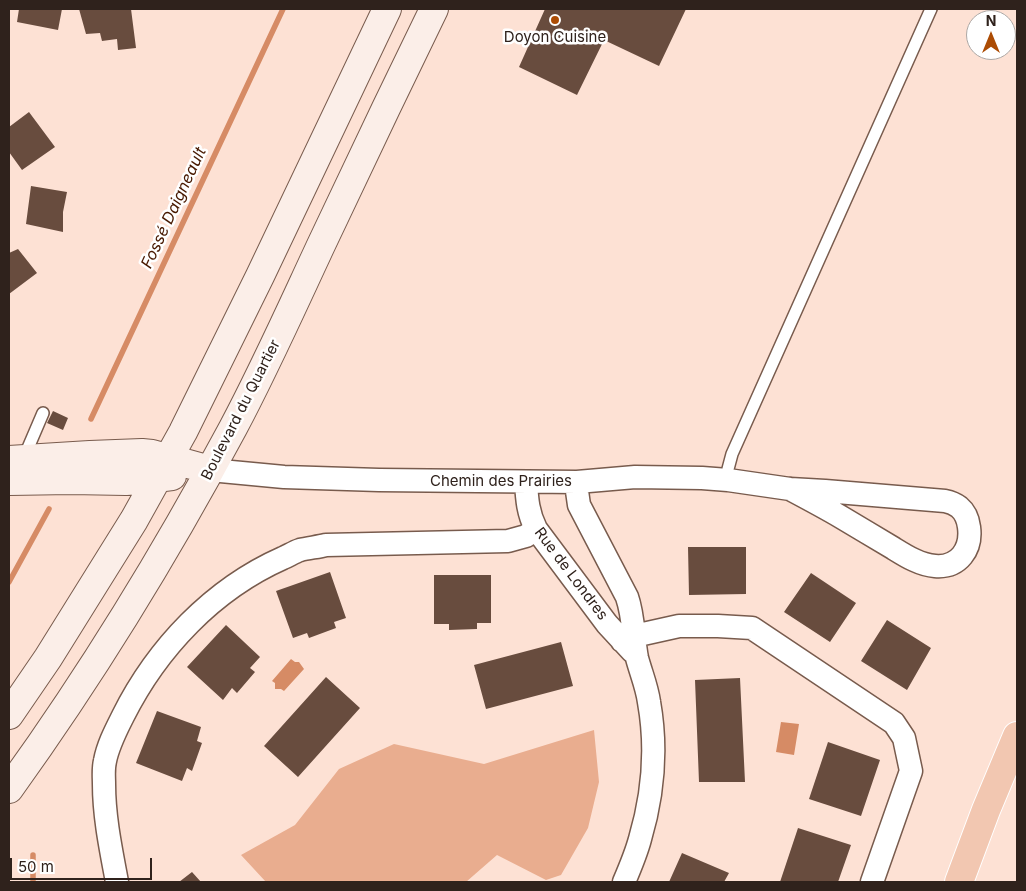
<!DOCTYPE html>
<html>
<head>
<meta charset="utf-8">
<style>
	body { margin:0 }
	#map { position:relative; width:1026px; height:891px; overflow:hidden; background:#fde1d4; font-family:Inter,sans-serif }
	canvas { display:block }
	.frame { position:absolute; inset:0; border:10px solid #2f221c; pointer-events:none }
	.north { position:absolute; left:966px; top:10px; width:50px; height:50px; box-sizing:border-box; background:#fff; border:1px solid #aca7a4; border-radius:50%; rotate:0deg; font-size:14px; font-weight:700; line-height:20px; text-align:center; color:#2f221c }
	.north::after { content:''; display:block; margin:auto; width:18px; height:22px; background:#ac4c04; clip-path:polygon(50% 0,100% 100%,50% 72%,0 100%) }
	.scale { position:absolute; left:10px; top:858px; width:142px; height:22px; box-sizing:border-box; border:2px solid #2f221c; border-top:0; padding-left:6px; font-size:15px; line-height:18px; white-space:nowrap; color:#2f221c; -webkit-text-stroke:4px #fff; paint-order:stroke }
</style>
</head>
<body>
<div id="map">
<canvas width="1026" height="891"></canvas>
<div class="frame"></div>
<div class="north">N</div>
<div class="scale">50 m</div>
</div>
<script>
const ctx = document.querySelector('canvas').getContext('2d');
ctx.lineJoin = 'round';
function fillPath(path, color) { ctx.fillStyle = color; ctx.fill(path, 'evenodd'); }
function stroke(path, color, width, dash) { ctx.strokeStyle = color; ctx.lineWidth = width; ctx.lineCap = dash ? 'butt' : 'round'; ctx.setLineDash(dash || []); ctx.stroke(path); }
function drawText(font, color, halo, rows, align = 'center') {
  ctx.font = font + ' Inter,sans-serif'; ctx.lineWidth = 5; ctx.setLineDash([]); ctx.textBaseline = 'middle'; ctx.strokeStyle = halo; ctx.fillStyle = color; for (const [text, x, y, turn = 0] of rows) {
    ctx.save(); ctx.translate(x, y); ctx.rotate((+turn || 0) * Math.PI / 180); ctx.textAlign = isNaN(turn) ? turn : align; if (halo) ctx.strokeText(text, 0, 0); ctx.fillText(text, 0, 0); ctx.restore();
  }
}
fillPath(new Path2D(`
	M594,730L599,782L588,828L561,875L546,880L497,855L466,882H266L241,855L295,825L339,769L394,744L484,764Z`), '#e9ad8f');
fillPath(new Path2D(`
	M291,659L295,662H299L304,669L284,691L281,689H275V683L272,681Z
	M781,722L799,724L794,755L776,752Z`), '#d68b65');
stroke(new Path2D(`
	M91,419L283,9
	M9,582L49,509
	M33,855V882`), '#d68b65', 5.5);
fillPath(new Path2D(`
	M19,9H62L58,30L17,22Z
	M79,9H131L136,48L118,50L117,39L102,41L100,33L86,34Z
	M545,9H686L659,66L604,40L577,95L519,67Z
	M29,112L55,147L22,170L9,152V127Z
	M31,186L67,192L63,212V232L26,224Z
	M18,249L37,273L9,294V253Z
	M53,411L68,418L63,430L47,423Z
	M688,547H746V594L689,595Z
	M330,572L346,618L334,622L336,628L309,638L307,633L293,638L276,591Z
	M811,573L856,603L830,642L784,612Z
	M434,575H491V623H477V629L449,630V624H434Z
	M887,620L931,648L907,690L861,661Z
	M226,625L260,657L250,668L255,672L237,693L232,688L223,700L187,667Z
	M561,642L573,686L486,709L474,665Z
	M326,677L360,708L298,777L264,746Z
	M740,678L745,782H699L695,680Z
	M157,711L201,727L197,741L202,743L192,771L187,768L182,781L136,763Z
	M828,742L880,760L861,816L809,799Z
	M798,828L851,845L838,882H780Z
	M682,853L729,873L724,882H669Z
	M192,872L201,882H179Z`), '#684c3e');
const lane = new Path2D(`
	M26,458L28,448L43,413
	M728,480V469L732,454L931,9`);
const street = new Path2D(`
	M210,470L284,477L379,480L577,482L635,477L702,478L728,480L790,489L825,491L945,501C950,502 955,504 959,507C965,512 968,519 969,527C972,549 959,568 935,566C920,565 906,556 893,548C876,538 858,527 841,517C824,507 807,498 790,489
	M526,482C527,500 528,513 536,529L607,624L632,651
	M577,482V491L579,505L627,597C634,617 633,638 637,658C641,673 647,687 649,702C657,747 653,795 640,839C636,854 630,868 624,882
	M622,641L634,636L679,626H718L752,628L894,723L904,738L911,771L872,882
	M117,882C111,850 104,817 104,784C104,777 103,769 105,761C108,745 116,730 123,716C157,648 213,589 283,558C288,556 294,552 300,550C308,548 318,547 326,545L508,541L526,536L536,529`);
const secondary = new Path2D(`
	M9,460L90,455L142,453L152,454L210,470
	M9,481L71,480L126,481L140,480L172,476
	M9,715L48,658L134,520L183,432L260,276L387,9
	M9,789C92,674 166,553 233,428C265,368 293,305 322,243C359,164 396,87 434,9`);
const highway = new Path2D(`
	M959,882L986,810L1017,736`);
stroke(lane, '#785b4d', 14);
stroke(street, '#785b4d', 25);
stroke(secondary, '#785b4d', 30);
stroke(highway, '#fff', 30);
stroke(lane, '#fff', 11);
stroke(street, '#fff', 22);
stroke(secondary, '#fbeee8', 28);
stroke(highway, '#f2c7b1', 28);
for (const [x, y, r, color] of [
	[555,20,5,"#ac4c04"]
]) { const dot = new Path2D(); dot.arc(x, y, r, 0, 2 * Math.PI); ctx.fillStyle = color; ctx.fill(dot); stroke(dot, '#fff', 2); }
drawText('15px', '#2f221c', '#fff', [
	["Doyon Cuisine",555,37]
]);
drawText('15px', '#2f221c', '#fff', [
	["Boulevard du Quartier",241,410,-63],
	["Chemin des Prairies",501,481],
	["Rue de Londres",571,574,53]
]);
drawText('italic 16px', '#481900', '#fff', [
	["Fossé Daigneault",174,208,-65]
]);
</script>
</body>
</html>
